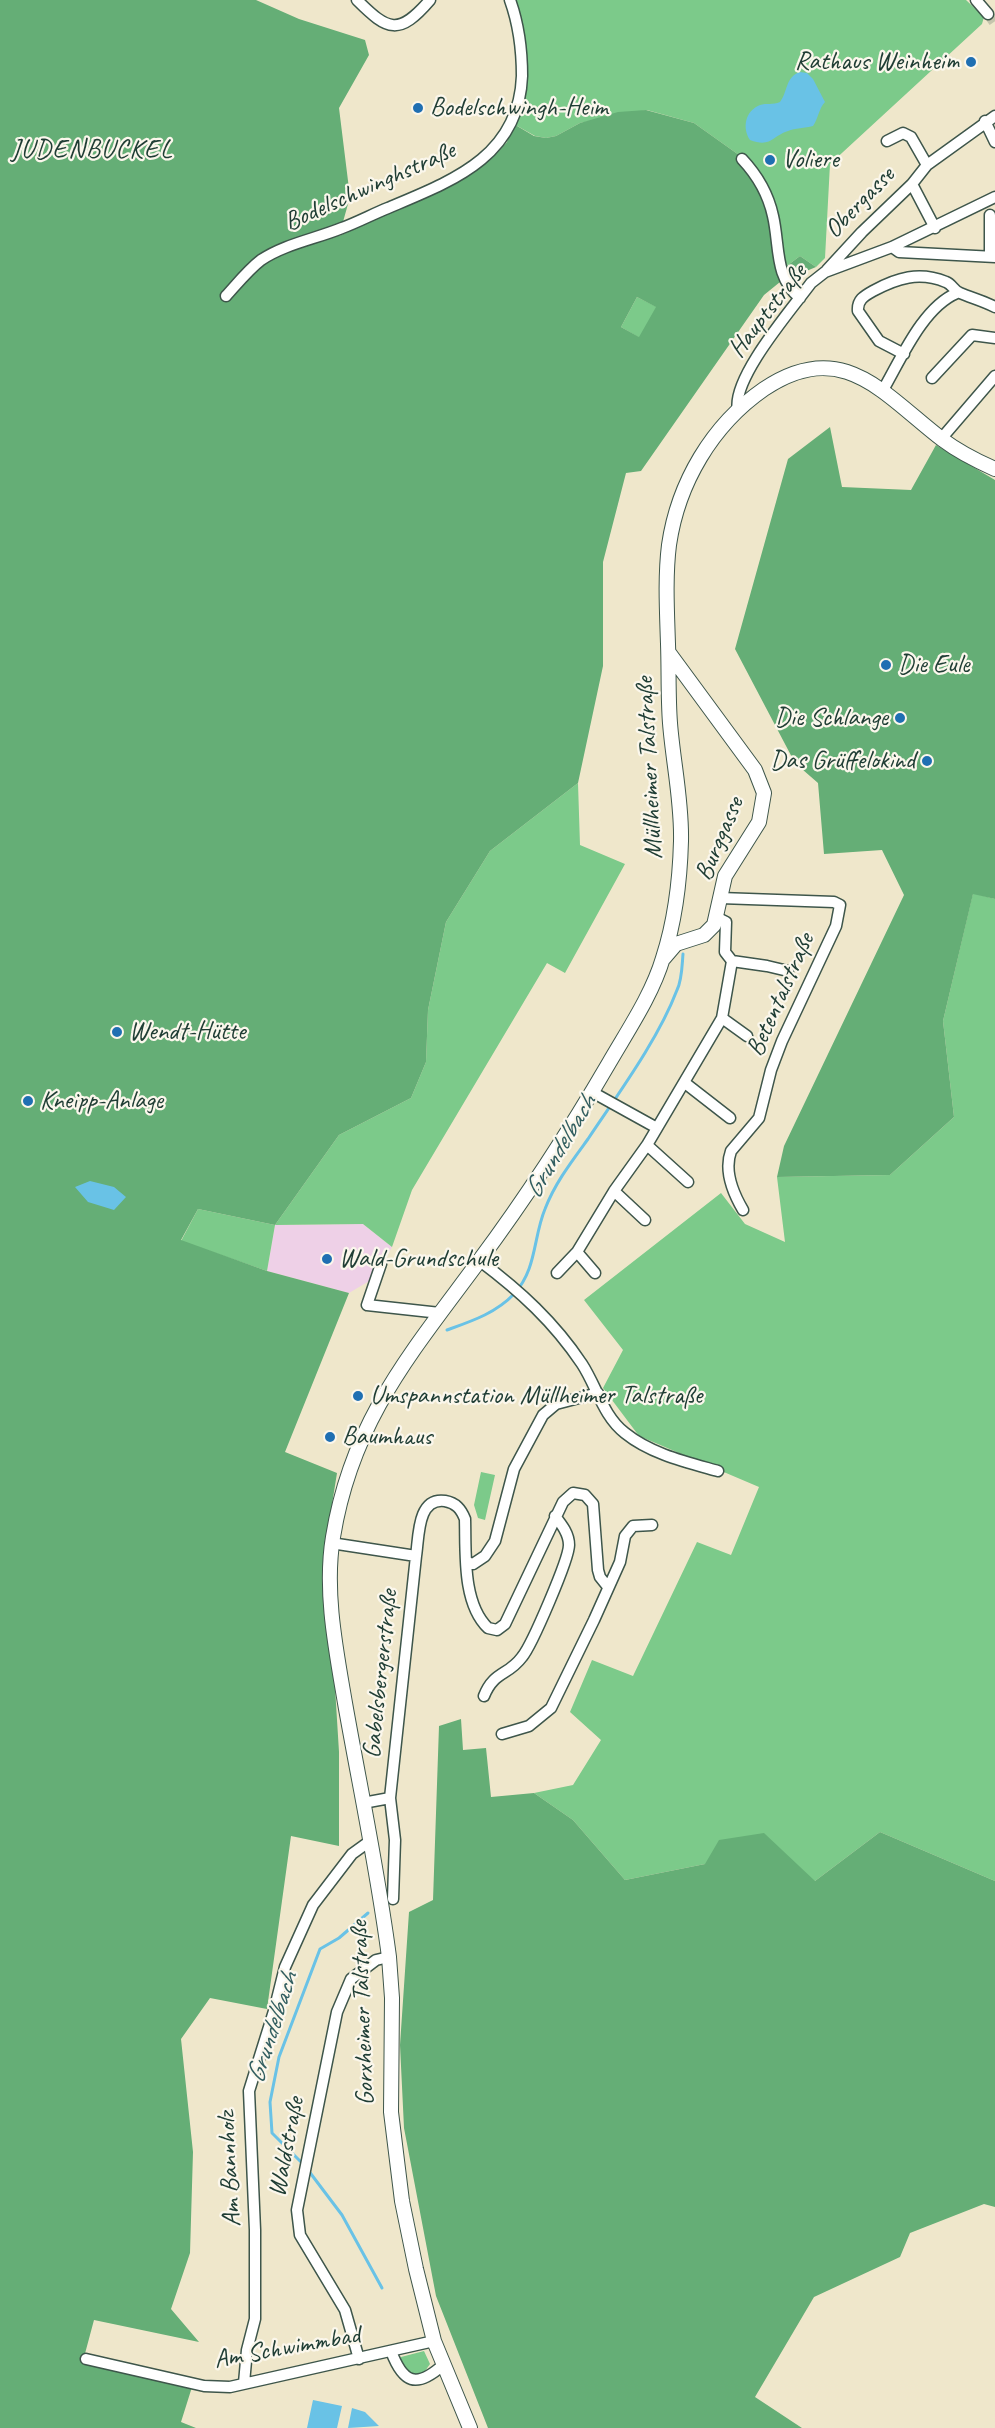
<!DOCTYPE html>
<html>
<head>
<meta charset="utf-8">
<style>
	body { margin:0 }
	canvas { display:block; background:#efe7cb }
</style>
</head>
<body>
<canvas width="995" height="2428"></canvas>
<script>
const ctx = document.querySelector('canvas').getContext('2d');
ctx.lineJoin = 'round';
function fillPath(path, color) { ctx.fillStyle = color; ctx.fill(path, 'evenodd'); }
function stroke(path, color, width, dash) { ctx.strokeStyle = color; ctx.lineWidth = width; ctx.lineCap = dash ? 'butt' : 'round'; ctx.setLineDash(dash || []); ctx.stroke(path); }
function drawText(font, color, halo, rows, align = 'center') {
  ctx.font = font + ' Caveat,sans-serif'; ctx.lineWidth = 4.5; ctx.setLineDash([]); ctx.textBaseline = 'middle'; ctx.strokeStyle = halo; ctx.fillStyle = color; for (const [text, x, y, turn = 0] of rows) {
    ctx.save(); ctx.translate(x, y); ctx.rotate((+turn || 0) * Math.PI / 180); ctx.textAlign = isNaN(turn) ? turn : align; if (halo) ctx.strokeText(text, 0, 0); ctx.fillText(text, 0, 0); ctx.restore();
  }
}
fillPath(new Path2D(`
	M363,1224L392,1247L376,1277L349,1293L267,1271L275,1225Z`), '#eed0e7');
fillPath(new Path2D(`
	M516,0H966L984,17L982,24L830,164L825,258L816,267L800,256L788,265L782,264L746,160L694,123L647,110L580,123L556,136L546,138L535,136L512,123C517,112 524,100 526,88C530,64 524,23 516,0Z
	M637,297L657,307L640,338L621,327Z
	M578,783L580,845L625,864L565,973L547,963L412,1190L392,1247L363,1224L275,1225L267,1271L181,1241L198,1209L275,1225L339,1135L411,1098L426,1062L428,1010L446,922L490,851Z
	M973,893L995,899V1881L880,1832L815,1881L705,1864L625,1880L573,1820L534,1793L573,1785L601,1740L570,1712L592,1660L633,1676L697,1542L731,1555L759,1487L639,1436L603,1388L623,1350L584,1300L721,1193L745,1224L785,1242L777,1177L890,1175L954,1117L943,1021Z
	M481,1472L495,1475L485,1520L478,1518L474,1505Z
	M424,2351L430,2364L423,2374L412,2376L399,2361L401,2357Z`), '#7cca8a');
fillPath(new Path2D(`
	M0,0H256L299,19L365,40L369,55L339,108L350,197L339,236L425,197L495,155L507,142L512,123L534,136L546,138L556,136L580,123L618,112L646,110L694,123L746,160L766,187L782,264L788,265L800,256L816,267L780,282L764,295L641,471L626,473L603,562V666L578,783L490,851L446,922L428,1010L426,1062L411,1098L339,1135L275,1225L198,1209L181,1240L267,1271L349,1293L285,1452L337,1473L326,1542L339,1752V1846L291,1836L267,2009L210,1998L181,2039L193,2152L190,2253L171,2309L199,2342L94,2320L83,2361L192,2387L181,2422L196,2428H0ZM637,297L656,307L639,337L621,327Z
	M830,427L842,487L911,490L936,445L995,480V899L973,894L943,1021L954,1117L890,1175L777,1177L784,1146L904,895L882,850L824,854L818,783L795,763L735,649L788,459Z
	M461,1719L463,1750L486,1748L491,1797L534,1793L573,1820L625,1880L705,1864L719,1840L764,1833L815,1881L880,1832L995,1881V2207L984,2204L910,2233L900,2257L814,2297L755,2397L802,2428H488L436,2296L404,2128L400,2045L409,1912L433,1900L439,1726Z`), '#65ae76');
fillPath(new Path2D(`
	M800,72L807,73L813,79L825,102C819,108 818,119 813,126C805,128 795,128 788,131C772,136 771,148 750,140C742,128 745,111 760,105C766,103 773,105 780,102C788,92 785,77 800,72Z
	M90,1181L114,1187L126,1197L114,1210L88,1202L75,1187Z
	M313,2400L342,2406L337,2428H307Z
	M352,2408L365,2412L379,2426L348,2428Z`), '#69c2e6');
stroke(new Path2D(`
	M447,1330C472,1321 496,1313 514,1294C537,1269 533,1238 545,1209C555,1183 572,1161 588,1139C618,1094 658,1040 677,990C682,980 682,966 683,954
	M304,2165L272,2133L270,2102L279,2057L320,1949L339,1938L368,1913
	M308,2170L342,2215L382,2288`), '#69c2e6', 3);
stroke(new Path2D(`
	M988,14L995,24`), '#c5c5ad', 10, [10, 5]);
const minor = new Path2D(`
	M357,0C388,31 399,36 430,0
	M976,0L988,14
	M985,121L995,142
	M887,141L903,133L911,137L927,165
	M742,159C758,176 768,193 773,216C780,246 774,277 800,298
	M912,184L935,228
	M892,247L899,252L995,257
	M990,256V215
	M827,270L862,232L912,184L927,165L995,116
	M226,296C237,284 248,270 261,260C285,244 315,239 342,228C358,222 373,214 388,208C452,181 519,157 522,76C522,50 519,25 510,0
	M904,354L879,341L858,311C857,300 864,296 873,291C897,278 919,271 946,282C952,284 954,291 960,293C972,298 983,301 995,307
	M932,378L972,335L995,338
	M883,390C901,359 923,307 957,293
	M738,410C731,379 792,309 811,283L825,272L892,247L995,197
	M941,439L995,376
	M720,898L834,902L840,905L836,926L782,1041L771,1070L759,1118L731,1151C724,1170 733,1193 743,1210
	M732,961L767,966L788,971
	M722,1018L747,1036
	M685,1083L730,1118
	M592,1092L657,1128
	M647,1145L688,1182
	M614,1191L645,1220
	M577,1252L595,1273
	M480,1261C520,1291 554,1322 582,1364C597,1387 603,1416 625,1433C651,1454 686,1462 718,1471
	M381,1264L367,1305L440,1313
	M557,1273L577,1252L614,1191L647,1145L722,1018L732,961L725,952L726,922L716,917
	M331,1543L416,1556
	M467,1562L473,1564L485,1556L495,1541L514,1469L543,1415L556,1404L598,1393
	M484,1696C494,1671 508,1676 522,1657C532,1645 569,1559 569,1545C569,1534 562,1525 555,1516
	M502,1734L529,1726L551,1708L594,1620L620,1562L625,1536L633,1526L652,1525
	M363,1803L390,1798
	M393,1899L395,1840L390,1798L416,1556C419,1537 417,1497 445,1501C456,1503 461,1509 465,1519C466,1552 462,1603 488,1628L497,1630L505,1624L563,1502L573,1493L585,1495L593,1504L598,1570L600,1577L608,1587
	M391,2351C403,2383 416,2389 443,2365
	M86,2359L204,2386L230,2387L434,2341
	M359,2359L345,2310L300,2235L297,2210L337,2012L351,1979L376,1960L389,1957
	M244,2383L247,2350L255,2319V2230L249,2091L274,2011L285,1967L313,1905L352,1854L370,1841`);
const major = new Path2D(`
	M664,958L676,944L704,935L714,925L725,876L759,822L764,793L755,770L669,653
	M470,2428L434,2341L416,2269L402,2201L391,2112L392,1998L389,1957C378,1872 360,1788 345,1703C336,1650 324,1591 333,1537C352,1420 412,1352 479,1261C525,1199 570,1130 609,1063C628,1030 652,995 663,958C675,921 680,879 681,841C682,801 673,762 670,723C668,697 669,670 668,644C667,612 665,577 669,545C678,483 712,425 764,389C843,336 884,395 943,440C959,452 977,461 995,469`);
stroke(minor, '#3e564b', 13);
stroke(major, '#3e564b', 16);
stroke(minor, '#fff', 10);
stroke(major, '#fff', 14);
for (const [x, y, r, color] of [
	[971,62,6,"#1f6fb2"],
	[418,108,6,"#1f6fb2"],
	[770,160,6,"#1f6fb2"],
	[886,665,6,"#1f6fb2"],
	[900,718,6,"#1f6fb2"],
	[927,761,6,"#1f6fb2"],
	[117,1032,6,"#1f6fb2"],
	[28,1101,6,"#1f6fb2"],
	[327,1259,6,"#1f6fb2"],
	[358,1396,6,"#1f6fb2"],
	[330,1437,6,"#1f6fb2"]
]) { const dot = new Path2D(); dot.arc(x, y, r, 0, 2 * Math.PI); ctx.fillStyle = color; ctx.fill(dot); stroke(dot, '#fbf7ec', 2); }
drawText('26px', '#1f3d34', '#fbf7ec', [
	["Rathaus Weinheim",959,62,"right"],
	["Bodelschwingh-Heim",430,108],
	["Voliere",782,160],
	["Die Eule",898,665],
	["Die Schlange",888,718,"right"],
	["Das Grüffelokind",915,761,"right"],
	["Wendt-Hütte",129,1032],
	["Kneipp-Anlage",40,1101],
	["Wald-Grundschule",339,1259],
	["Umspannstation Müllheimer Talstraße",370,1396],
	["Baumhaus",342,1437]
], 'left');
drawText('26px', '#1f3d34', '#fbf7ec', [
	["Bodelschwinghstraße",370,187,-24],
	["Obergasse",860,203,-46],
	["Hauptstraße",768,311,-52],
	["Müllheimer Talstraße",650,768,-93],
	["Burggasse",720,839,-67],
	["Betentalstraße",781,995,-66],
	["Gabelsbergerstraße",381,1674,-84],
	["Gorxheimer Talstraße",363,2013,-92],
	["Waldstraße",287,2147,-79],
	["Am Bannholz",230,2169,-93],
	["Am Schwimmbad",287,2348,-10]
]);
ctx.letterSpacing = '1.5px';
drawText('27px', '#1f3d34', '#fbf7ec', [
	["JUDENBUCKEL",92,150]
]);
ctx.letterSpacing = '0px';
drawText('italic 27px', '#325e60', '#fbf7ec', [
	["Grundelbach",561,1147,-59],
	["Grundelbach",273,2028,-72]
]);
</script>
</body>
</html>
